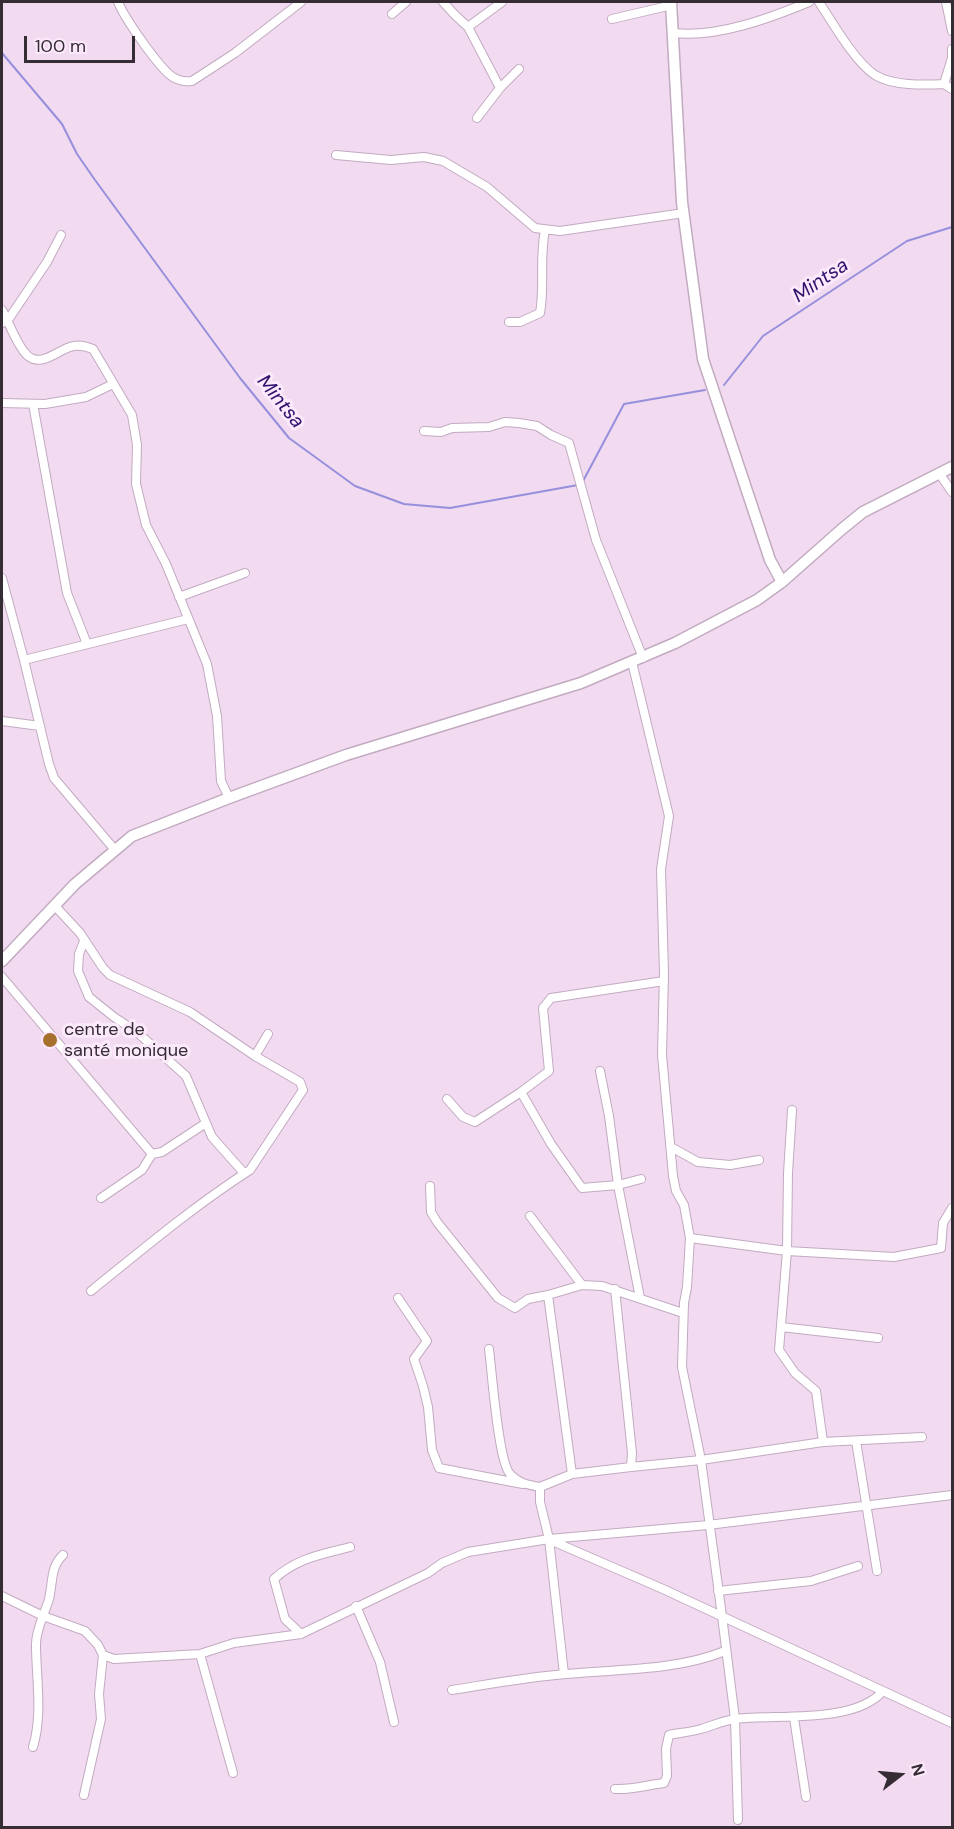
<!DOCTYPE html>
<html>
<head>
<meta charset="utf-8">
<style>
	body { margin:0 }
	#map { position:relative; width:954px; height:1829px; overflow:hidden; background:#f2daf1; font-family:"DM Sans",sans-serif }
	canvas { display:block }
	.frame { position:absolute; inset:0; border:3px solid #352c34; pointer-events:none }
	.north { position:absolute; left:870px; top:1745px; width:60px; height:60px; -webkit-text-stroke:4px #fce9fb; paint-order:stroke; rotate:74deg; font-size:16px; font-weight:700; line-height:24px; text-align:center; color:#352c34 }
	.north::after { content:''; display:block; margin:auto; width:21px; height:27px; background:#352c34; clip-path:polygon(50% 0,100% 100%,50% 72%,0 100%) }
	.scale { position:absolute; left:24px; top:36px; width:111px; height:27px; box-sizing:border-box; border:3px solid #352c34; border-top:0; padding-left:8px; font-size:18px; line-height:21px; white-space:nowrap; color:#352c34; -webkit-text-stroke:4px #fce9fb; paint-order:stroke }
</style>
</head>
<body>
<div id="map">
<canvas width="954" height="1829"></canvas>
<div class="frame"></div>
<div class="north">N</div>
<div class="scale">100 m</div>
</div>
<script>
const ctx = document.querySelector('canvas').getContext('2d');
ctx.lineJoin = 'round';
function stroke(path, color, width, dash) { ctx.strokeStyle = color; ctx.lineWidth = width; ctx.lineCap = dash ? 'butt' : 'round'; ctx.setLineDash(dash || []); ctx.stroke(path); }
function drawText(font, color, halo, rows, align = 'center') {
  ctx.font = font + ' "DM Sans",sans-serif'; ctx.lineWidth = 6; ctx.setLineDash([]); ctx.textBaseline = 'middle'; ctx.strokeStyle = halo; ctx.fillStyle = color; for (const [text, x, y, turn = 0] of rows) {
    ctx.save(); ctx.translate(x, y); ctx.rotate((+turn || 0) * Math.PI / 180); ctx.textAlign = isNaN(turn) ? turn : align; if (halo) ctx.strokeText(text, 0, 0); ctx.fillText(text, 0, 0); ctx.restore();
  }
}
stroke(new Path2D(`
	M2,53L62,124L77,154L95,180L240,378L289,438L355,486L404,504L450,508L578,485
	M724,385L763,336L907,241L952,227
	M582,483L624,404L705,390`), '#968fdc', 2);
const street = new Path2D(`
	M118,2C125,19 156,63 170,75C176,80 184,82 192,81L235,53L301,2
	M443,2L455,15L468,27L500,88
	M819,2C832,22 855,62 875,75C893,86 923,85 944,84L952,58V49
	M946,2L952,31
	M392,14L406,2
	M612,19L672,5
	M468,27L502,2
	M674,33C717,38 770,18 809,2
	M944,84L952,89
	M477,118L500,88L519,69
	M336,155L391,160L424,157L443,161L487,187L535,228L560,231L684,213
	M2,310C9,322 17,346 27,355C40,368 57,351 70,347C78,344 85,346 93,349L132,415L137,445L136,484L146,525L166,564L207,664L217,716L221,781L229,798
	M509,322H520L540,313C545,286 539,259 545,230
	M2,323L8,320L47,262L61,235
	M2,403L45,404L86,397L113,384
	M33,404L67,593L87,644
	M424,431L441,432L452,428L489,427L505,422L519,423L537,426L551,435L569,443L596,540L643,658
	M939,473L952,492
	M2,578L24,660L49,764L54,778L115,850
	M179,597L245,573
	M24,660L188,619
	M632,662L669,816L661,869L664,973L662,1055L673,1176L676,1191L684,1205L690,1238L687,1287L684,1303L682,1367L701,1460L722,1616L735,1719L738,1820
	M2,721L40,726
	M55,906L80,933L103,968L110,975L190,1012L255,1056L268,1034
	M84,941L79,954L78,971L89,997L114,1017L138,1033L186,1076L212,1137L243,1172
	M2,977L152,1154L162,1152L206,1123
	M600,1071L609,1116L618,1185L640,1298
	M521,1092L551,1144L582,1188L618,1185L641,1179
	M447,1099L463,1117L475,1122L521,1092L549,1071L543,1008L551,998L664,981
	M792,1110L788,1173L787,1251L779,1350L795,1373L816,1391L823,1442
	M671,1147L698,1162L730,1165L759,1160
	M430,1186L431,1212L437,1222L498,1298L515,1308L528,1299L548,1295
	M101,1198L142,1170L152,1154
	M530,1216L582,1285
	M690,1238L787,1251L894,1257L941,1248L943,1223L952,1208
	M615,1289L632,1453L631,1467
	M91,1291C143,1249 194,1206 250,1170L303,1090L300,1082L255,1056
	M398,1298L427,1341L414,1359L423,1386L428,1407L432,1450L439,1468L523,1484
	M781,1327L878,1338
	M489,1349C492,1371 498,1461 510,1474C518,1483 528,1485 540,1487
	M856,1441L877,1571
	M572,1474L548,1295L582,1285L602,1286L683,1313
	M550,1540L663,1589L952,1723
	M718,1591L811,1581L858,1566
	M2,1596L43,1616L85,1631L98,1645L103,1655L114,1659L200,1654L233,1773
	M356,1606L380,1662L394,1722
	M301,1634L285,1619L274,1579C297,1558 320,1555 350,1547
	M200,1654L234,1643L301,1634L428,1573L442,1563L468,1552L549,1539L708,1525L952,1495
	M564,1674L549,1539L540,1502V1487L572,1474L631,1467L701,1460L823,1442L922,1437
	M452,1690C490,1684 528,1677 566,1674C619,1669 675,1671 725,1651
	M794,1718L806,1797
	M33,1747C43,1714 36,1678 36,1644C36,1629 45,1613 49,1599C53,1583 50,1567 63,1555
	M615,1789C632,1790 647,1785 664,1783L667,1776L666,1749L669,1735C679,1733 690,1732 701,1729C712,1726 724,1720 736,1719C776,1714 855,1724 883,1691
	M84,1795L101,1719L99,1694L103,1655`);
const secondary = new Path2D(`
	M671,2L682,202L703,359L770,560L782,582
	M2,961L75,884L132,836L229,798L346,755L581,683L675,643L757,600L782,582L842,529L863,512L952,467`);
stroke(street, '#c2abc1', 10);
stroke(secondary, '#c2abc1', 13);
stroke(street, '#fff', 8);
stroke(secondary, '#fff', 10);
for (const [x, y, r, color] of [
	[50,1040,8,"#a76f2c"]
]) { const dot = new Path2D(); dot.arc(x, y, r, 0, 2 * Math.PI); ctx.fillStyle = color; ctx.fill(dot); stroke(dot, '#fce9fb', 2); }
drawText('18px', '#352c34', '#fce9fb', [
	["centre de",64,1030],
	["santé monique",64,1051]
], 'left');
drawText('italic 20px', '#2e146e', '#fce9fb', [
	["Mintsa",821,281,-34],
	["Mintsa",280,402,51]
]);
</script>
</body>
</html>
